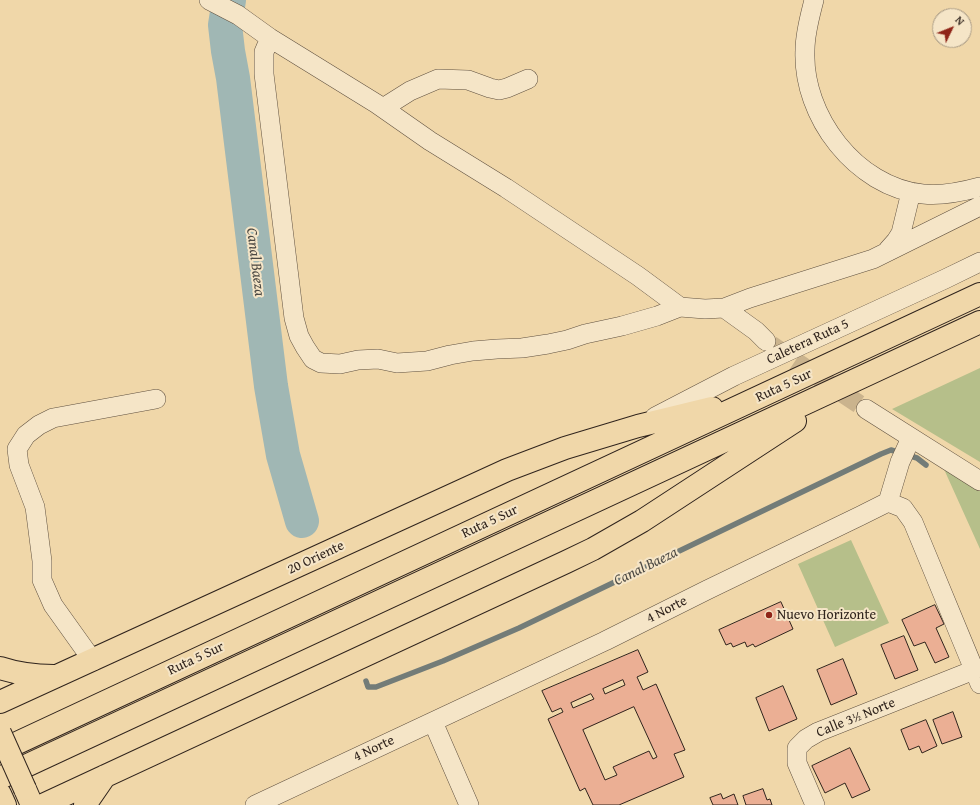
<!DOCTYPE html>
<html>
<head>
<meta charset="utf-8">
<style>
	body { margin:0 }
	#map { position:relative; width:980px; height:805px; overflow:hidden; background:#f0d7a9; font-family:"Gentium Book Plus",serif }
	canvas { display:block }
	.north { position:absolute; left:932px; top:8px; width:40px; height:40px; box-sizing:border-box; background:#f5e5c7; border:1px solid #a69883; border-radius:50%; rotate:47deg; font-size:11px; font-weight:700; line-height:16px; text-align:center; color:#30241d }
	.north::after { content:''; display:block; margin:auto; width:14px; height:18px; background:#8f2418; clip-path:polygon(50% 0,100% 100%,50% 72%,0 100%) }
</style>
</head>
<body>
<div id="map">
<canvas width="980" height="805"></canvas>
<div class="north">N</div>
</div>
<script>
const ctx = document.querySelector('canvas').getContext('2d');
ctx.lineJoin = 'round';
function fillPath(path, color) { ctx.fillStyle = color; ctx.fill(path, 'evenodd'); }
function stroke(path, color, width, dash) { ctx.strokeStyle = color; ctx.lineWidth = width; ctx.lineCap = dash ? 'butt' : 'round'; ctx.setLineDash(dash || []); ctx.stroke(path); }
function drawText(font, color, halo, rows, align = 'center') {
  ctx.font = font + ' "Gentium Book Plus",serif'; ctx.lineWidth = 4; ctx.setLineDash([]); ctx.textBaseline = 'middle'; ctx.strokeStyle = halo; ctx.fillStyle = color; for (const [text, x, y, turn = 0] of rows) {
    ctx.save(); ctx.translate(x, y); ctx.rotate((+turn || 0) * Math.PI / 180); ctx.textAlign = isNaN(turn) ? turn : align; if (halo) ctx.strokeText(text, 0, 0); ctx.fillText(text, 0, 0); ctx.restore();
  }
}
fillPath(new Path2D(`
	M980,368V462L892,409Z
	M943,467L980,491V549Z
	M851,540L889,623L835,647L798,564Z`), '#b6bf8a');
stroke(new Path2D(`
	M366,681L368,687H376L443,661L519,628L881,454L891,450L917,458L926,465`), '#737c78', 5.5);
stroke(new Path2D(`
	M229,0L225,25L228,51L233,78L271,386L283,455L302,521`), '#a0b7b4', 34);
const building = new Path2D(`
	M781,602L793,629L755,647L753,644L747,647L745,642L733,647L731,643L726,645L719,630Z
	M935,605L944,624L936,628L949,657L935,663L925,642L914,646L902,620Z
	M904,636L918,670L895,679L881,645Z
	M638,650L648,672L637,677L643,690L656,684L685,750L674,754L684,777L619,805H593L585,788L580,791L548,719L563,712L561,708L552,712L542,691ZM623,680L625,685L605,694L603,689ZM591,694L594,699L573,708L571,703ZM634,707L657,757L653,759L649,751L613,767L617,775L605,780L583,730Z
	M843,659L857,694L831,705L817,670Z
	M783,686L797,719L769,731L756,698Z
	M953,712L962,737L942,744L933,720Z
	M926,720L937,746L922,753L919,746L909,750L901,730Z
	M850,748L870,790L852,798L845,783L825,793L812,766Z
	M763,789L767,800L770,799L772,805H746L743,796Z
	M721,794L723,799L734,794L738,805H713L710,798Z`);
fillPath(building, '#ebaf94');
stroke(building, '#30241d', 1);
stroke(new Path2D(`
	M771,345L866,409`), '#cab38d', 19, [19, 10]);
const minor = new Path2D(`
	M209,0L238,15L270,38L377,104L430,141L506,188L638,276L680,307L705,309L724,308L756,331L766,341
	M814,0C810,16 805,33 805,50C802,116 856,187 923,194C942,196 962,192 980,187
	M270,38L264,52V74L294,318L299,336L305,347L313,359L321,363L340,364L358,360L378,359L397,363L427,361L450,355L473,351L497,349L522,348L548,344L567,340L585,334L622,326L657,316L680,307
	M383,108L410,91L438,79L468,80L490,88L499,90L507,88L528,79
	M888,250L896,241L901,233L911,192
	M724,308L750,298L873,259L980,206
	M866,409L980,481
	M655,417L734,376L945,279L980,262
	M888,502L900,462L911,438
	M93,661L53,605L42,580V561L35,507L19,465L17,449L26,435L39,425L53,418L156,399
	M433,722L469,805
	M255,805L605,641L707,590L860,516L888,502L903,508L913,522L980,684
	M815,805L797,763V748L806,739L818,732L974,670`);
const major = new Path2D(`
	M25,789L32,805
	M0,794L5,805`);
const highway = new Path2D(`
	M0,668C18,674 35,676 54,676
	M0,702C169,625 338,548 507,470L565,448L638,426L712,408
	M0,751L980,294
	M0,778L980,322
	M43,805L566,562L593,549L642,521L795,421
	M85,805L105,776`);
stroke(minor, '#605140', 20);
stroke(major, '#30241d', 24);
stroke(highway, '#30241d', 24);
stroke(minor, '#f5e5c7', 19);
stroke(major, '#f0d7a9', 22);
stroke(highway, '#f0d7a9', 22);
const majorBridge = new Path2D(`
	M0,733L25,789`);
stroke(majorBridge, '#30241d', 24, []);
stroke(majorBridge, '#f0d7a9', 22);
for (const [x, y, r, color] of [
	[769,615,4,"#8f2418"]
]) { const dot = new Path2D(); dot.arc(x, y, r, 0, 2 * Math.PI); ctx.fillStyle = color; ctx.fill(dot); stroke(dot, '#f5e5c7', 1.5); }
drawText('14px', '#30241d', '#f5e5c7', [
	["Caletera Ruta 5",808,342,-25],
	["Ruta 5 Sur",784,386,-25],
	["Ruta 5 Sur",490,522,-25],
	["20 Oriente",316,558,-25],
	["4 Norte",667,610,-27],
	["Ruta 5 Sur",196,659,-25],
	["Calle 3½ Norte",856,718,-22],
	["4 Norte",374,749,-25]
]);
drawText('14px', '#30241d', '#f5e5c7', [
	["Nuevo Horizonte",777,615]
], 'left');
drawText('italic 15px', '#4c4943', '#f5e5c7', [
	["Canal Baeza",255,262,83],
	["Canal Baeza",646,567,-26]
]);
</script>
</body>
</html>
